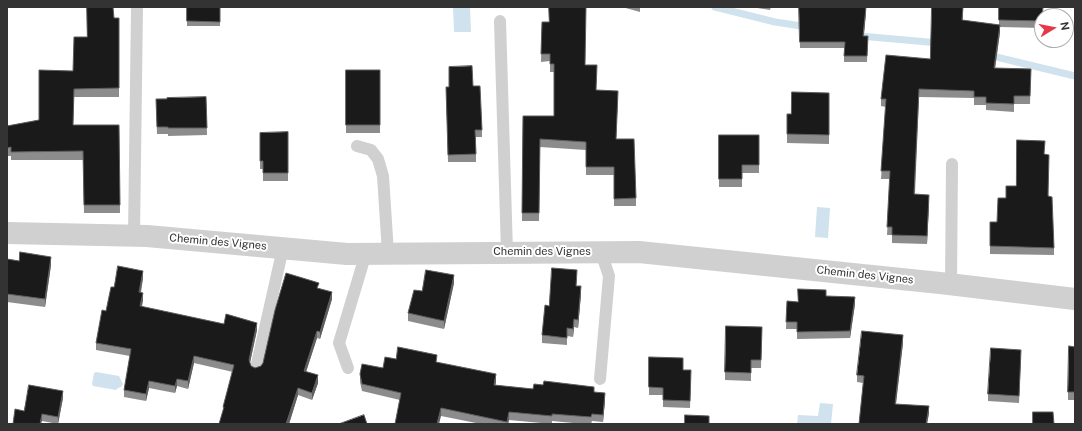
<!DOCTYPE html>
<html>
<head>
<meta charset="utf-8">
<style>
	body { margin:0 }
	#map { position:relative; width:1082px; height:431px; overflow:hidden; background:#fff; font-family:"Public Sans",sans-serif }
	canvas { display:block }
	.frame { position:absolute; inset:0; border:8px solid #333; pointer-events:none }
	.north { position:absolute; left:1034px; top:8px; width:40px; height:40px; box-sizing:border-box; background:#fff; border:1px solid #adadad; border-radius:50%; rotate:80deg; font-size:11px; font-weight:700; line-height:16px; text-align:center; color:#333 }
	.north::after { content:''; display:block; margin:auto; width:14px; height:18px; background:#e63946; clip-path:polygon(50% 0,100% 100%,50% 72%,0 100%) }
</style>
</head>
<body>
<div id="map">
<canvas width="1082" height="431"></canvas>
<div class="frame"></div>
<div class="north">N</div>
</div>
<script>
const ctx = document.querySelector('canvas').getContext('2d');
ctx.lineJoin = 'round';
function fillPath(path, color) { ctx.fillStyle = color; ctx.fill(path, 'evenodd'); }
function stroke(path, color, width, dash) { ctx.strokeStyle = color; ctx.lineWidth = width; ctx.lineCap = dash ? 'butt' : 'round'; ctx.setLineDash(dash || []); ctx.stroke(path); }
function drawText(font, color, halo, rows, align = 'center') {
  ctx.font = font + ' "Public Sans",sans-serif'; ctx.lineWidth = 4; ctx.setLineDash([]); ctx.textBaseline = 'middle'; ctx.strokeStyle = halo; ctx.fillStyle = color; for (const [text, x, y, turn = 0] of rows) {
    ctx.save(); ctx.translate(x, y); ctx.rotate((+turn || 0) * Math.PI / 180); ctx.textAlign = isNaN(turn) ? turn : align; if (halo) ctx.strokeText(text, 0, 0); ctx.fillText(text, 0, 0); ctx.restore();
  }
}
fillPath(new Path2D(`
	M453,7H470L471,32H454Z
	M817,207L830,208L828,238L815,237Z
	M96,372L119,376L123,384L121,387L118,388L116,390L93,386L92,384L94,373Z
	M820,403L833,404L831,424H797L798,415L818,416Z`), '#cfe2ee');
stroke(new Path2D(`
	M715,7L775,22L808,27
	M860,36L939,43
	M988,55L1075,76`), '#cfe2ee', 7);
stroke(new Path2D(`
	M500,21L507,252
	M357,146L371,150L378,159L383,176L388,253
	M134,236L137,7
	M951,284L952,164
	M256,368L283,248
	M348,368L339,343L366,253
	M600,379L609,276L601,252`), '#d0d0d0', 12);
stroke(new Path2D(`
	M7,233L147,236L347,254L639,252L940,283L1075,299`), '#d0d0d0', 22);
fillPath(new Path2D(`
	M187,7H220V26H187Z
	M622,7H640V12Z
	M751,7H771L770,10Z
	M799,7L866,12L864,36H868L867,62H844V48H800Z
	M963,7V20L999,25V7L1042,16V28L1000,27V32L995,68L1031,69L1030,104H1014V112L986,110V105H974V98L919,97L915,194L929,202L927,244L892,243V235H887L890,179H881L886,107L881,106V99L930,59Z
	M114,18H119V97H74L73,125H119L120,213H84L83,160H11V156H7V126L39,120L73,71L87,37Z
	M542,22L585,65L596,90L618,99L616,139L636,198V206H614V175H586V150L540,147L539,221H522L523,116H554V72H550V61L541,62Z
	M346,70H380V133H346Z
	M473,86L482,130V137H476V162H448L446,87Z
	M829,93V144L787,143V114H791Z
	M206,97L207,135L168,136V134H157L156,99Z
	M288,132V181H263V169H260V133Z
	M719,135H759V173H742V187H719Z
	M1044,154L1054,248V255L990,254V222H997L1016,186Z
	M7,259L51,265L45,307L7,302Z
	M143,278L141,293L143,300L142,307L224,324L257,330L250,363L251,366L255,368L261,366L319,288L332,299L320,339L317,338L306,372L318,383L312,400L298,395L289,424H219L223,411V407L233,372L194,363L188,389L177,386L175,393L149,388L146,401L124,397V390L130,356L96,350V343L114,287Z
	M577,278L576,286L581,294L578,328L574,327L573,337L567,336V345L542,343V335L549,306Z
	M454,283L444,329L408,321V313L422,291Z
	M826,296L855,304L850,338L797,339V329H786L787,301L798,302Z
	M762,327L761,368H751V381L725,380V372Z
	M903,343L896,404L929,413L927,424H859L863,383L857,382V375Z
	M1075,347V400H1068V392Z
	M649,357L683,370L691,378L690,408L663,407V395H649Z
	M1021,357L1019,403L988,401V394Z
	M396,359L437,362L496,382L495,385L533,389L594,392L605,400L603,422L592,421L591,424H584L552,421V424L509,420L508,424H481L441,416L400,400L362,391L360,382V374L383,368Z
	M63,398L58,424L42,421L24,411Z`), '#8c8c8c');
fillPath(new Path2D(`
	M866,7V12L863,42V36Z
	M1000,25V32L994,76V68Z
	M929,195V202L927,244V236Z
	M51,257V265L45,307V299Z
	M143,271V278L139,300V292Z
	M454,275V283L444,329V321Z
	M581,286V294L578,328V320Z
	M332,292V299L320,339V332Z
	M143,293V300L140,314V306Z
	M855,297V304L850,338V331Z
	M574,319V327L573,337V329Z
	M257,323V330L249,367V360Z
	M317,331V338L304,378V371Z
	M903,335V343L895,411V404Z
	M194,356V363L188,389V381Z
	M496,374V382L494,393V385Z
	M318,375V383L312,400V393Z
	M177,379V386L175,393V386Z
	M149,381V388L146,401V394Z
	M298,388V395L289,424H286Z
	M63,391V398L58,424V417Z
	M605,393V400L603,422V415Z
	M929,406V413L927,424H926Z
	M441,408V416L439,424H437Z
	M509,412V420L508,424H507Z
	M42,414V421L41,424H40Z`), '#5f5f5f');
const building = new Path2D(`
	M87,7H113L114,18H119V88L74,89L73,125H119L120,205H84L83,151L11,152V147L7,148V126L39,120V70L73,71L74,37H87Z
	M187,7H220V22L187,21Z
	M549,7H586L585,65H597L596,90L618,91L616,139H634L636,198L614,199V167H586V142L540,139L539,213H522L523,116H554V64H550V54H541L542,22H549Z
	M799,7H866L863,36H868L867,56H844L845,42H800Z
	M932,7H963L962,20L1000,25L994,68L1031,69L1030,96H1014V104L986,103V97H974V91L919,89L914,194L929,195L927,236L892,235V227H887L890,171H881L886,99H881L886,55L930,59Z
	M999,7H1043L1042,21L999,20Z
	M472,66L473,86H480L482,130H475L476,154L448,155L446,87H449V67Z
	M346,70H380V125H346Z
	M792,92L829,93V135L787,134V114H791Z
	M206,97L207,128H168V127H157L156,99H167V98Z
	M288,132V173H263V161H260V133Z
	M719,135H759V165H742V179H719Z
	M1017,140L1045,141L1044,154L1049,155L1048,196L1052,197L1054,248L990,246V222H997L998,198H1006V186H1016Z
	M20,252L51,257L45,299L7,294V259L19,261Z
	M118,266L143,271L139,292L143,293L140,306L224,324L226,314L257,323L249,360L251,366L255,368L261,366L263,363L275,310L286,273L319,283L317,288L332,292L320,332L317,331L304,371L318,375L312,393L298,388L286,424H219L224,407H223L234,365L194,356L188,381L177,379L175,386L149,381L146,394L124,390L131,349L96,343L102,310L106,311L111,287H114Z
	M552,268L577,270L576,286H581L578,320L574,319L573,329L567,328V338L542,335L545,305L549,306Z
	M426,270L454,275L444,321L408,313L414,290L422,291Z
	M798,289L826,290V296L855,297L850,331L797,332V322H786L787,301L798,302Z
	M726,326L762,327L761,360H751V373L725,372Z
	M862,331L903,335L895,404L929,406L926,424H859L864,376L857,375Z
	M1069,346L1075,347V392H1068Z
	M398,347L437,355L436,362L496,374L494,385L533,389L534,384L543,385L544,381L594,387V392L605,393L603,415L592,414L591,417L552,414V416L509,412L507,422L441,408L437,424H395L401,393L362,384L360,374L362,364L383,368L385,357L396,359Z
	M991,348L1021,350L1019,396L988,394Z
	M649,357L683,358V370H691L690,401L663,400V388L649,387Z
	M29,385L63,391L58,417L42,414L40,424H13L15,409L24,411Z
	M1033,412H1053L1054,424H1033Z
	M364,415L367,424H339Z
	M685,415L709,416V424H685Z`);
fillPath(building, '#1a1a1a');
stroke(building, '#5f5f5f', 1);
drawText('11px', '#333', '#fff', [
	["Chemin des Vignes",218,242,5],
	["Chemin des Vignes",542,252],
	["Chemin des Vignes",865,275,6]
]);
</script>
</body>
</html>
